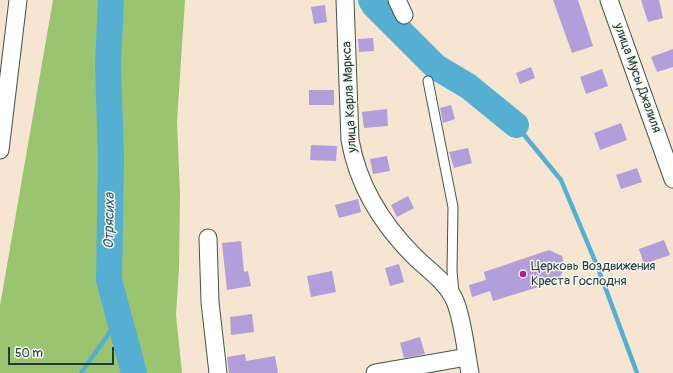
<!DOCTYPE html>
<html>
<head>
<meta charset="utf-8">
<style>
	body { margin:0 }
	#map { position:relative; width:673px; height:373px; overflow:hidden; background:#f5e5d1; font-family:Pangolin,sans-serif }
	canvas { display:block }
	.scale { position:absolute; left:8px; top:347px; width:106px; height:18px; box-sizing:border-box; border:2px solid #1f3d34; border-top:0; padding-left:5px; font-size:12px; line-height:14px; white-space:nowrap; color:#1f3d34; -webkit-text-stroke:3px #f6f6f2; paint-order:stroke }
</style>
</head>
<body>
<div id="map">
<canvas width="673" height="373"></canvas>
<div class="scale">50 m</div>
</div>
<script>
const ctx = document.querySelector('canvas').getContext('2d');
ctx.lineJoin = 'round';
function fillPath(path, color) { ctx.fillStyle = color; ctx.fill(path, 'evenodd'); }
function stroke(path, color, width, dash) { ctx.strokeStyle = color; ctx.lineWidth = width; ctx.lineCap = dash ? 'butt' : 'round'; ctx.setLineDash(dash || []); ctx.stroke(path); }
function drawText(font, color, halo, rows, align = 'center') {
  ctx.font = font + ' Pangolin,sans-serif'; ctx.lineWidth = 3; ctx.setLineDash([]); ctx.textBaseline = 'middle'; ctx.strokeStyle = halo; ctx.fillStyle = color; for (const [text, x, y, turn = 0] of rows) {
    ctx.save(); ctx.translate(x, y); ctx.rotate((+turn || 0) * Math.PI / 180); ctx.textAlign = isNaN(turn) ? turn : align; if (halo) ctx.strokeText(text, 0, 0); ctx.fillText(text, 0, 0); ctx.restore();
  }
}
fillPath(new Path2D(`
	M53,0H185L177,121L180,195L179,268L176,315L182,373H0V306Z`), '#9ac470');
stroke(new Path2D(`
	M516,125L561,180L598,268L637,373
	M81,373L119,319`), '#54afd2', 4.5);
stroke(new Path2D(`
	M111,0L108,65L111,158L109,280L134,373
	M371,0L374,5L436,67L468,86L516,125`), '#54afd2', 26);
fillPath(new Path2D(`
	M553,0H578L593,46L572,53Z
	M641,0H659L663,18L648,22Z
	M325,5L327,22L314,24L311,7Z
	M373,38L374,51L359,52L358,39Z
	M673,49V67L657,72L651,57Z
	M531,67L535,78L520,84L516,73Z
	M602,69L608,86L586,94L580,77Z
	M309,90H334V105H309Z
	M451,105L455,119L443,123L440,108Z
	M387,109L388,126L364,128L362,112Z
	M621,123L627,140L600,150L594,133Z
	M311,145L337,146L336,161L310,160Z
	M468,148L472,163L454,168L449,152Z
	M387,156L390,171L373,174L370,159Z
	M637,168L642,182L621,189L616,175Z
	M408,196L414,208L397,217L391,205Z
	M358,199L361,212L339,218L335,205Z
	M664,240L670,255L644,264L639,249Z
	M241,241L244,272L248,271L251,286L227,290L222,243Z
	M549,250L562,256L565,267L558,281L493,301L490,291L472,297L469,285L486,280L484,272Z
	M399,264L404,282L390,286L385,268Z
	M332,271L336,292L311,297L307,276Z
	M252,314L254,332L231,335L230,317Z
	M420,337L425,354L404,358L400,343Z
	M245,354L246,361L275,356L278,373H229L227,357Z`), '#b29edb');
const lane = new Path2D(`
	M428,81L453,207L452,271L454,293`);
const street = new Path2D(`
	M345,0L350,140C358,185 382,224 414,256C428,270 447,282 455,301C463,320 466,352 470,373
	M397,0L404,15
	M609,0L673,179
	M0,150L18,0
	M208,238L210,302L218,373
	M375,373L467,357`);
stroke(lane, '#3f564c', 11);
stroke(street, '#3f564c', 19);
stroke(lane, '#fff', 9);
stroke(street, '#fff', 17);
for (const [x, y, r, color] of [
	[523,274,4,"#b5179e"]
]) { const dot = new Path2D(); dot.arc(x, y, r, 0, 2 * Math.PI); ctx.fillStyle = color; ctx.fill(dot); stroke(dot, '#f6f6f2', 1.5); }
drawText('13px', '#1f3d34', '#f6f6f2', [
	["улица Мусы Джалиля",637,78,70],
	["улица Карла Маркса",350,97,-93]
]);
drawText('13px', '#1f3d34', '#f6f6f2', [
	["Церковь Воздвижения",531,267],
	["Креста Господня",531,282]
], 'left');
drawText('italic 14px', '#2f5f63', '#f6f6f2', [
	["Отрясиха",110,221,-89]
]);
</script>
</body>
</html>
